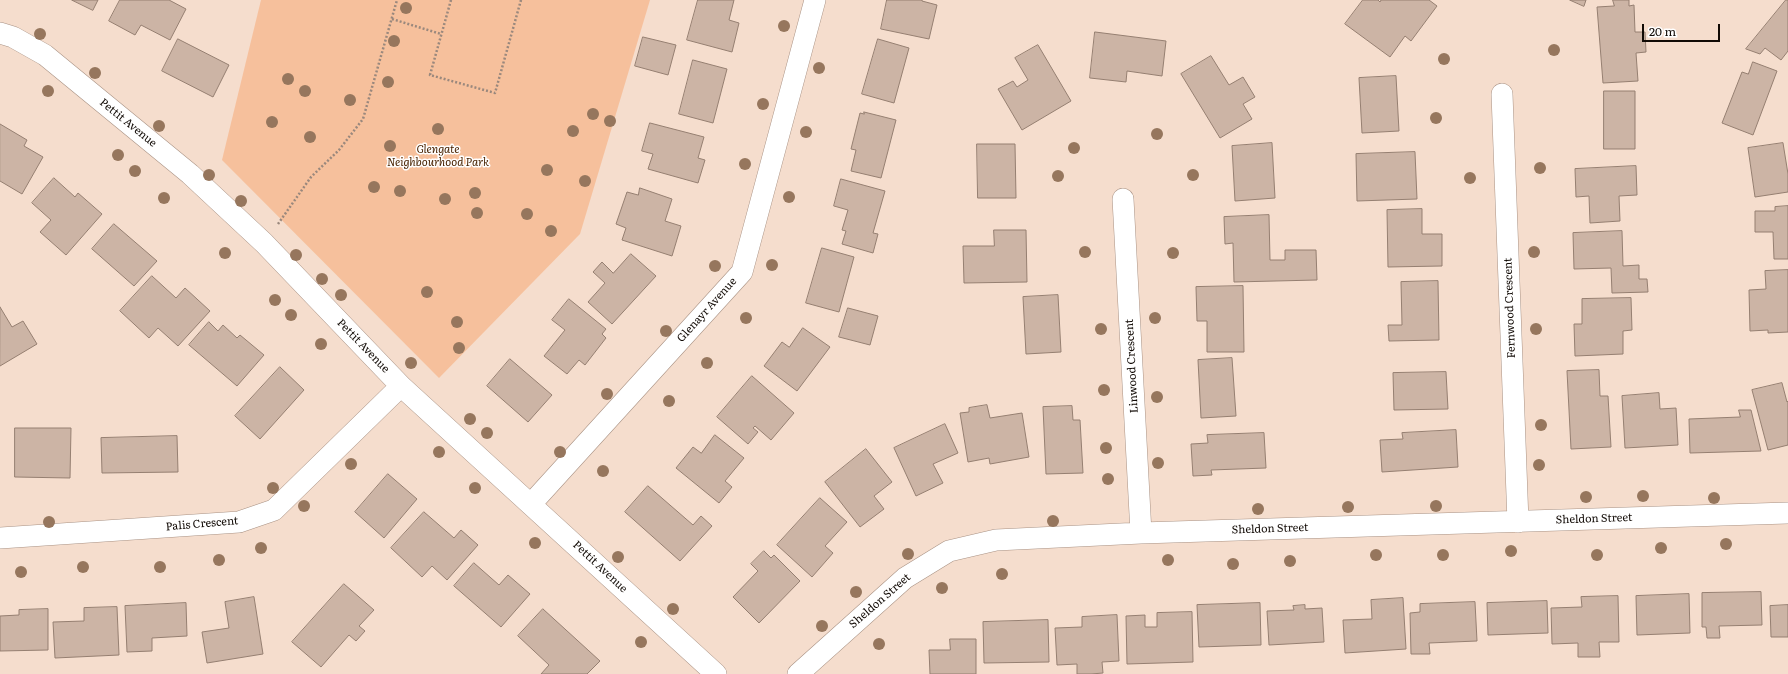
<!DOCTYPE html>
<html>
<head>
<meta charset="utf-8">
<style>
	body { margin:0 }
	#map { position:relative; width:1788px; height:674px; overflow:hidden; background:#f5ddcd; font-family:Literata,serif }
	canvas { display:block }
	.scale { position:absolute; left:1642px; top:24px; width:78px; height:18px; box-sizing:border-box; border:2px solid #110a05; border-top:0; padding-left:5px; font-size:12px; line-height:14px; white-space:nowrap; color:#110a05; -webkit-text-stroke:3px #fff; paint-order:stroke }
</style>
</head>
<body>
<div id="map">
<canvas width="1788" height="674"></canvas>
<div class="scale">20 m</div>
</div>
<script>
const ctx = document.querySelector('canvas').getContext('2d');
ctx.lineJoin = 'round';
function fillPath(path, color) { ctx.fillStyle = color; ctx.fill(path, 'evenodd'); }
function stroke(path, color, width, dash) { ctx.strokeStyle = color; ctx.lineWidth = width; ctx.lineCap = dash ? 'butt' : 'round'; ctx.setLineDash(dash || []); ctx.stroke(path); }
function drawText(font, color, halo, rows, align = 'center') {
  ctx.font = font + ' Literata,serif'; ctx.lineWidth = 3; ctx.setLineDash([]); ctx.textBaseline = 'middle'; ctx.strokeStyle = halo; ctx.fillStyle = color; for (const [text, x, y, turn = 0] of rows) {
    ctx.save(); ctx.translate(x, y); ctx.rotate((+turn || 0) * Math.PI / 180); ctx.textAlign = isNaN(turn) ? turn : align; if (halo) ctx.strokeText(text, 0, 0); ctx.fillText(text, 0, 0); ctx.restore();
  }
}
fillPath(new Path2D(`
	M261,0H650L580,234L439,378L222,160Z`), '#f6c09c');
const building = new Path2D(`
	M72,0H98L93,10Z
	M120,0H169L186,9L170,40L141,25L135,35L109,21Z
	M698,0H734L729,20L739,23L732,52L687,40Z
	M887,0H922V1L937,5L929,39L881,29Z
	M1363,0H1378L1380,2L1381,0H1429L1437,6L1411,41L1405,36L1390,57L1345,24Z
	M1570,0H1586L1584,6Z
	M1613,0H1629V6L1634,5L1635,32H1645L1646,52L1636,53L1638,81L1603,83L1597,7L1614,6Z
	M1786,0H1788V51L1781,60L1765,48L1760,54L1746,49Z
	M1095,32L1166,41L1162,76L1127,71L1126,82L1090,78Z
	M643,37L676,45L668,75L635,66Z
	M178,39L229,65L213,97L162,71Z
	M878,39L909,48L894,103L862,94Z
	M1038,45L1071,101L1022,130L998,89L1013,81L1017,87L1028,80L1015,58Z
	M1211,56L1229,85L1243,77L1255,97L1243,104L1252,119L1220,138L1181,74Z
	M693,60L727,69L713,123L679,114Z
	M1753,62L1777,71L1753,135L1722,123L1742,72L1748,74Z
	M1396,76L1399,131L1362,133L1359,78Z
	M1604,91H1635V149H1604Z
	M864,112L896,120L881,178L851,171L856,150L851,149L860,113L864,114Z
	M650,123L704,137L698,158L705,160L698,183L648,169L653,154L642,151Z
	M0,124L27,140L24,146L43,157L22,194L0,181Z
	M1272,143L1275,198L1235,201L1232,146Z
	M1783,143L1788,174V192L1755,197L1748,148Z
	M977,144H1015L1016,198H978Z
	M1415,152L1417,199L1357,201L1356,154Z
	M1636,166L1637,195L1619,196L1620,221L1590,223L1589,196L1576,197L1575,169Z
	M54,178L75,197L78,193L102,214L66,255L40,232L51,220L32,203Z
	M841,179L885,191L873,233L878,234L873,253L842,244L846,231L842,230L848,210L834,206Z
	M640,188L672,199L665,221L681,226L672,256L622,240L626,228L616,224L627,192L638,195Z
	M1788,206V259H1774L1773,232H1755V211H1775V207Z
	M1422,209V234H1442V266L1388,267L1387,210Z
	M1269,215L1270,260H1285V250H1316L1317,280L1234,282L1233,243L1225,244L1224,217Z
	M114,224L157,261L134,286L92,249Z
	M994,230H1026L1027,282L964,283L963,246H994Z
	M1622,231L1623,266L1639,265V279H1647L1648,292L1612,293L1611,268L1574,269L1573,233Z
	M822,248L854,257L839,312L806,303Z
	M631,254L656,276L612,324L588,302L605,283L593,272L602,262L613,273Z
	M1788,270V332L1768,333V330L1750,331L1749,290L1766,289L1765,271Z
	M152,276L176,298L185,288L210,311L178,346L158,328L149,338L120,311Z
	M1438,281L1439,340L1389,341L1388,325H1402L1401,282Z
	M1243,286L1244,352H1207V321H1197L1196,287Z
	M1058,295L1061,352L1026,354L1023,297Z
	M1631,298L1632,330L1623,331V354L1575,356L1574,324H1582V299Z
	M569,299L606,329L602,334L606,338L585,365L579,360L567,374L544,356L565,330L552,320Z
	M0,307L12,327L23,321L37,344L0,366Z
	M848,308L878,316L870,345L839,337Z
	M209,322L218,331L223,325L237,338L240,335L264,355L237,386L189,345Z
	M803,328L830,347L797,391L764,366L782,342L789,347Z
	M1232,358L1236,416L1201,418L1198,360Z
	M510,359L552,395L528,422L487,386Z
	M280,367L304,390L260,439L235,416Z
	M1599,370L1600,396H1608L1611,447L1571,449L1567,371Z
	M1446,372L1448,409L1394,410L1393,373Z
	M752,376L794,413L771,440L755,426L753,428L758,432L748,444L717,417Z
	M1782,383L1787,402L1788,401V445L1768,450L1752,390Z
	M1659,393L1660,409L1676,408L1678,445L1625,448L1622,396Z
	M987,405L990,418L1022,413L1029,457L990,464L989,458L968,462L960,413L969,412V408Z
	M1072,406L1073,420H1080L1083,473L1046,474L1043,407Z
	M1739,410H1751L1761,451L1690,453L1689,419L1740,417Z
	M945,424L958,453L933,464L943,483L916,496L894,448Z
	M15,428H71L70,478L15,477Z
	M1456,430L1458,467L1382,472L1380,440L1403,439L1402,433Z
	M1264,433L1266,468L1211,470L1212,475L1193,476L1191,444L1208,443L1207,435Z
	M715,435L744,458L725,481L732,487L719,503L676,468L693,447L701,453Z
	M177,436L178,472L102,473L101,438Z
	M866,449L892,482L874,496L884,509L860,527L825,482Z
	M388,474L417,499L384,538L355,512Z
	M648,486L693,525L701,516L712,526L680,561L625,512Z
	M820,498L847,522L825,546L833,553L812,577L777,545Z
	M424,512L454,538L461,530L478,545L447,580L432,566L422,577L391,548Z
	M764,551L771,558L774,555L800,581L759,623L733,597L758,571L751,564Z
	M474,563L499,585L508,575L530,594L501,627L454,586Z
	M344,584L374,610L359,626L365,631L356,641L349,635L321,667L292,642Z
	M1761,592L1762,625L1719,626L1720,638H1707L1706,627H1702V593Z
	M1689,594L1690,633L1637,635L1636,596Z
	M1618,596L1619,642H1599L1600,657H1578V643L1552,644L1551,608L1582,607L1581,597Z
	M254,597L263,654L207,663L202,632L229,628L225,602Z
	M1403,598L1406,649L1345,653L1343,620L1372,619L1371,600Z
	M1547,601L1548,633L1488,635L1487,603Z
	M1475,602L1477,641L1429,643L1430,654H1411L1410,613L1420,612V604Z
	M186,603L187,636L152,638V651L127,652L125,606Z
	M1260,603L1261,645L1199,647L1197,605Z
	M1305,605V609L1322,608L1324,642L1269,645L1267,611L1294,610L1293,606Z
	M1788,605V637H1771L1770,606Z
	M117,607L119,655L55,658L53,622L84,621V608Z
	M48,609V650L0,651V616L19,615V610Z
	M543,609L600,661L587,674H541L549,665L518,636Z
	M1192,612L1193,662L1127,664L1126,616L1145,615V627H1157V613Z
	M1117,615L1119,661L1102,662L1103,673L1091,674H1077V664L1057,665L1055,628L1082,627V617Z
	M1048,620L1049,662L984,663L983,622Z
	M950,639H976V674H930L929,650H950Z`);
fillPath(building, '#ccb4a5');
stroke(building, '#957f71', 1);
const street = new Path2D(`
	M0,33L13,37L45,55L190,174L264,243L401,386L716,674
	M1502,94L1518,522
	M1123,199L1141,533
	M531,504L742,272L815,0
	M0,538L239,522L274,510L401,386
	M798,674L905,578L949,551L996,540L1141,533L1788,513`);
stroke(street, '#a99284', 22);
stroke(new Path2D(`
	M451,0L430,75L495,93L521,0
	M392,19L441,34
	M278,224L311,177L339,150L363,119L397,0`), '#9a887d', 2.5, [2, 2]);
stroke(street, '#fff', 21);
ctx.fillStyle = '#96765d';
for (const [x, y] of [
	[406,8],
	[784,26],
	[40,34],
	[394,41],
	[1554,50],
	[1444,59],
	[819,68],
	[95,73],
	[288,79],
	[388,82],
	[48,91],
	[305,91],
	[350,100],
	[763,104],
	[593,114],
	[1436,118],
	[610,121],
	[272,122],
	[159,126],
	[438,129],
	[573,131],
	[806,132],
	[1157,134],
	[310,137],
	[390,146],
	[1074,148],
	[118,155],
	[745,164],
	[1540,168],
	[547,170],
	[135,171],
	[209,175],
	[1193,175],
	[1058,176],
	[1470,178],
	[585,181],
	[374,187],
	[400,191],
	[475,193],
	[789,197],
	[164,198],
	[445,199],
	[241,201],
	[477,213],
	[527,214],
	[551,231],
	[1085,252],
	[1534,252],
	[225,253],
	[1173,253],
	[296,255],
	[772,265],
	[715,266],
	[322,279],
	[427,292],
	[341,295],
	[275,300],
	[291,315],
	[746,318],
	[1155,318],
	[457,322],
	[1101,329],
	[1536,329],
	[666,331],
	[321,344],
	[459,348],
	[411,363],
	[707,363],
	[1104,390],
	[607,394],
	[1157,397],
	[669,401],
	[470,419],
	[1541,425],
	[487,433],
	[1106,448],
	[439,452],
	[560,452],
	[1158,463],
	[351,464],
	[1539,465],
	[603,471],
	[1108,479],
	[273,488],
	[475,488],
	[1643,496],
	[1586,497],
	[1714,498],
	[304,506],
	[1436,506],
	[1348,507],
	[1258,509],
	[1053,521],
	[49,522],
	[535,543],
	[1726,544],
	[261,548],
	[1661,548],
	[1511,551],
	[908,554],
	[1376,555],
	[1443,555],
	[1597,555],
	[618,557],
	[219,560],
	[1168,560],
	[1290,561],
	[1233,564],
	[83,567],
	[160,567],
	[21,572],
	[1002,574],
	[942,588],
	[856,592],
	[673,609],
	[822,626],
	[641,642],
	[879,644]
]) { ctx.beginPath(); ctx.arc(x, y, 6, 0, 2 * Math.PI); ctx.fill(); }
drawText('11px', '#110a05', '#fff', [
	["Pettit Avenue",128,123,39],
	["Fernwood Crescent",1510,308,-92],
	["Glenayr Avenue",707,310,-48],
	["Pettit Avenue",363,346,46],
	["Linwood Crescent",1132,366,-93],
	["Sheldon Street",1594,519,-2],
	["Palis Crescent",202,524,-5],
	["Sheldon Street",1270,529,-2],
	["Pettit Avenue",600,567,43],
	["Sheldon Street",880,601,-41]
]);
drawText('italic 11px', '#482201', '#fff', [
	["Glengate",438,150],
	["Neighbourhood Park",438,163]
]);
</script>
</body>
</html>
